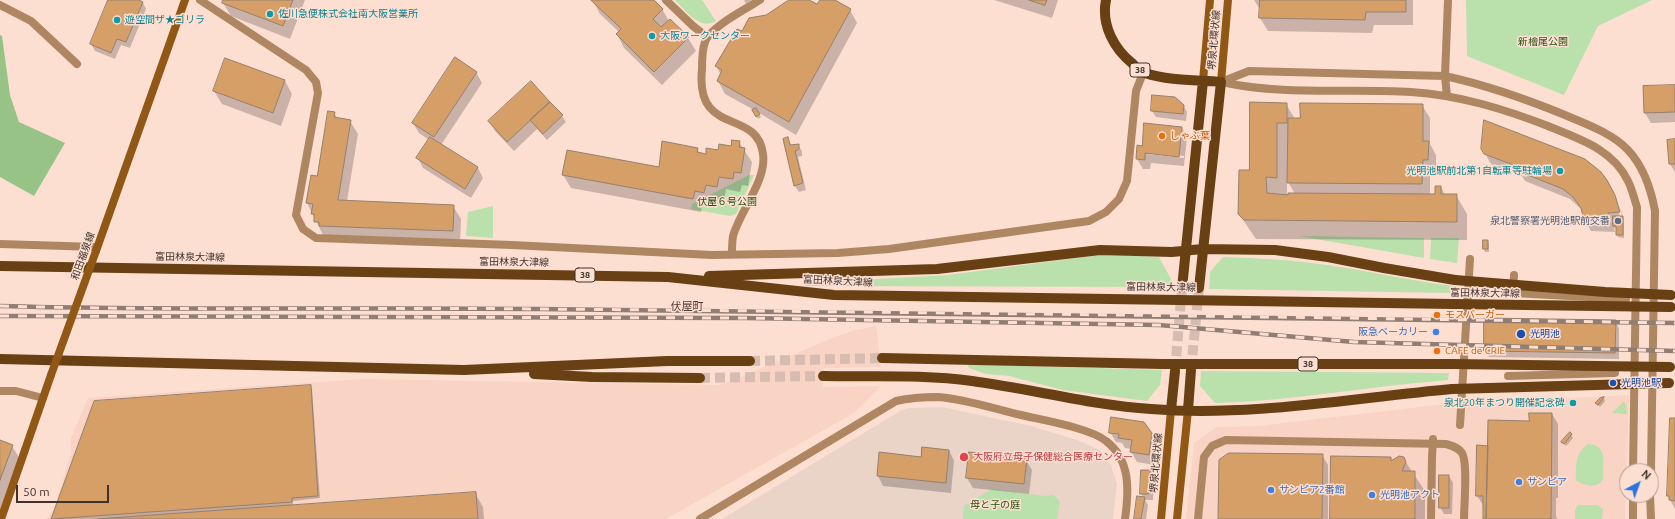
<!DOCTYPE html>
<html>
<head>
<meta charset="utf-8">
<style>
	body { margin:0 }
	#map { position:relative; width:1675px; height:519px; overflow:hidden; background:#fddfd2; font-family:Ubuntu,sans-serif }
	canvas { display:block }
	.north { position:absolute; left:1619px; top:463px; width:40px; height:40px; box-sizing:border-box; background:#fddfd2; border:1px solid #b19a90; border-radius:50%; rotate:41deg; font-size:11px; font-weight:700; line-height:16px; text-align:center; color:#3e322d }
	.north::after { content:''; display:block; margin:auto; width:14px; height:18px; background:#2a74e0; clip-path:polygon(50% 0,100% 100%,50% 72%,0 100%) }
	.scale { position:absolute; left:16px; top:485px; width:93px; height:18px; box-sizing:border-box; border:2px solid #3e322d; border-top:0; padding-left:5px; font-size:12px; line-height:14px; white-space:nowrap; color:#3e322d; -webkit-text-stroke:3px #fddfd2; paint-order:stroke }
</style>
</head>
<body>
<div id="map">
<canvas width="1675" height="519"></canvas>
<div class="north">N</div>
<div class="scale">50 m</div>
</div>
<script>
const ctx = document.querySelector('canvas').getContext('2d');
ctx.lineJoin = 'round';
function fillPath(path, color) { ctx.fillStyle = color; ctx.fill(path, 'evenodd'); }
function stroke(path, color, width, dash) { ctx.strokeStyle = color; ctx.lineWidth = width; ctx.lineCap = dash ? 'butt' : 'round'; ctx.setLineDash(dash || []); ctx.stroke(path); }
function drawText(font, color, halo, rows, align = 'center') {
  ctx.font = font + ' Ubuntu,"Noto Sans JP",sans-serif'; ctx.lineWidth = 3; ctx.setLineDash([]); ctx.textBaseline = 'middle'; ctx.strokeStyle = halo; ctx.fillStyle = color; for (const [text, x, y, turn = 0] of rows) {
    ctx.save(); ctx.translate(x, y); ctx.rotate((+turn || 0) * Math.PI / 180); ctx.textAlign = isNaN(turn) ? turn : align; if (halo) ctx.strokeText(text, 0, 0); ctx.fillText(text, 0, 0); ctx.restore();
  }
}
fillPath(new Path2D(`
	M876,326L881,367L824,368L823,387L881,386L854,413L666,519H46L53,511L71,454V438L88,398L362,379L719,385L734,380L832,338L852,331Z
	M1629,395L1625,519H1186L1194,443L1217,427L1258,426L1445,404Z`), '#f9d3c4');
fillPath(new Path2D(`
	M942,407L1031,426L1077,440L1100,450L1111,465L1117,484L1113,519H722L900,411L909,408Z`), '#ead4c8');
fillPath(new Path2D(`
	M675,0H702L716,21C700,31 685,10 675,0Z
	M1466,0H1652L1598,26L1564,95L1467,56Z
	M749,175H754L736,214L730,216L691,209L692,204Z
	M493,206V238L466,236L468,212Z
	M1299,236L1424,238V258Z
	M1431,238H1459L1457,263L1430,259Z
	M1107,254L1159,257L1171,279L1172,287L806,286L802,276L859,280L948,275Z
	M1223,257C1258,258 1293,260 1327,265C1370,271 1411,281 1454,286L1456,290L1453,293L1209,289L1210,272Z
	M967,364L1162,370L1160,385L1147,401L1063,390L1009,376L986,374L969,368Z
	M1201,371L1449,373L1448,380C1370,386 1293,401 1215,403L1200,386Z
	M1623,402L1626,404L1627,414L1612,413Z
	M1588,444C1604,445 1604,456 1603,469C1603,473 1604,478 1602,481C1596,489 1582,485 1576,480C1576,465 1575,453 1588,444Z
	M992,489L1044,496L1053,495L1060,501L1057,519H963L964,506Z
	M1578,505H1597L1603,509L1602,519H1575V510Z`), '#bae0ab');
fillPath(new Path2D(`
	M0,35L2,36L10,95L19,122L65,143L34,196L0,177Z`), '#97c386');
fillPath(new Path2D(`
	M109,0H137L143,3L146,9L130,48L121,45L115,59L95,51L91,44Z
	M224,0H305L290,39L231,16L223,3Z
	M653,0L662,9L669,21L688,38L696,51L662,85L624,48L617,34L619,32L600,14L593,1Z
	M744,0H752L746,4Z
	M791,0H807L818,5L821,0H833L850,10L857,23L796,135L759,113L761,117L758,119L754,110L725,94L718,81L721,75L716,66L743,32Z
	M994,0H1058L1052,18Z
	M1254,0H1413V25H1374L1372,33L1268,31L1260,18V9Z
	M476,72L482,83L441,145L478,168L483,178L471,198L423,168L418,158L429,140L419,133L413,123Z
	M285,81L292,94L281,126L222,104L214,91Z
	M1675,86V122L1651,123L1645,113L1644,87Z
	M1286,104L1295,119L1422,105L1430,118V144L1436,155V173H1430V195H1436L1441,187L1445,195H1456L1467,214V240L1256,239L1239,214L1250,171ZM1287,180L1295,194L1287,200Z
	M1183,105L1187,112L1186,121L1156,117L1152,111Z
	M334,113L338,119L350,121L358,134L347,201L453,206L461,219L460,244L323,235L307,203L318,178Z
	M562,116L566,122L547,140L537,129L514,151L495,131L489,121Z
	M1182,128L1187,138L1184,166L1151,163L1150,169H1143L1137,159L1142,147ZM1147,152L1184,156V158L1147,154Z
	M788,139L792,146L798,145L802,151V156L798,157L806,190L799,192L795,186Z
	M1675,140V172L1670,164L1668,141Z
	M739,142L752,162L748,186L742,185L740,192L726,189L724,200L713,198L712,206L702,204L701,212L571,188L563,175L660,168L697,149L700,154L706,155L732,147Z
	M1482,148L1614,195L1620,217L1622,216L1618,202L1624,220V238L1618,237L1617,228H1614L1615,232L1591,231L1585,221L1582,210L1570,199L1525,181L1522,176L1491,164Z
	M1484,241H1487L1489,244V252H1485L1484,249Z
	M1615,321L1619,328V359L1489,357L1485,351Z
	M310,386L312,389L320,498L293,501V506L475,493L483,507L484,519H52Z
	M1604,398L1605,401L1600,407L1596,403L1600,399Z
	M1552,414L1558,424V498H1556V517L1558,519H1484V506L1477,496L1489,447L1530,422Z
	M1675,419V509L1668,496Z
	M1110,432L1151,434L1157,444L1154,465L1137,462L1131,452V449L1125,448L1122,443L1116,442Z
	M1570,433L1573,438L1566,446L1562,442Z
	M0,441L12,446L20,459L0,512Z
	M949,450L954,461L951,493L883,486L878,476L922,458Z
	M1322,455L1328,465V519H1219Z
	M1391,458L1392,462L1403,458L1425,491V519H1331Z
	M1026,460L1032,470L1029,494L973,488L967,478Z
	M1150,471L1154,478L1153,500H1145L1148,505L1146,519H1135L1143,498L1141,493Z
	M1449,476L1453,483L1452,514H1444L1440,507Z`), '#0003');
const building = new Path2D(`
	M108,0H139L143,2L126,42L117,39L111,53L90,44Z
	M223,0H293L283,26L222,3Z
	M591,0H654L663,9L653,19L661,27L670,19L689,37L654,72L616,34L621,29Z
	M789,0H809L817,4L820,0H835L851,9L789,122L717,81L722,70L715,66L737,29L742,31L749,18L766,15Z
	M1029,0H1047L1045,5Z
	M1260,0H1406V12H1366L1365,20L1259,18Z
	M455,57L477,72L434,137L412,123Z
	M225,58L285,80L273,113L213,91Z
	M531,81L550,102L507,142L488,121Z
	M1675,85V112L1644,113L1643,86Z
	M1152,95L1175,97L1184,105L1183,114L1151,111Z
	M550,102L563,115L543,134L530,120Z
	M1250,102L1287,103V123H1277V178L1266,177L1267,193L1288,195V193L1435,194V186H1441V194H1457V222L1244,220L1238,214L1239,170H1249Z
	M1300,103L1423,104V141H1429L1428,160H1423L1422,184L1287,183L1288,118H1300Z
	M756,108L760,114L756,117L752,110Z
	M328,111L335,112L334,117L351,120L338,200L454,205L453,231L319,226V222H314V214H311L313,204L306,203L311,175L317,176Z
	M1484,120L1585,159L1601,172L1607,180L1615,195L1620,212L1608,213L1610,222L1584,221L1581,208L1573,197L1563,189L1518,171L1519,167L1484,154L1481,149Z
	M1144,123L1182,127L1179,157L1145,153V160L1136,159L1137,145L1142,146Z
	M430,137L478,167L465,189L416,158Z
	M788,137L790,145L799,144V149L795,151L803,183L794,186L783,139Z
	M1675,139V164H1669L1667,140Z
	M732,140L740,141L739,147L745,148L741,173L734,172L733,179L719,177L717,187L706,185L704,193L695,191L693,199L562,175L567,150L659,167L662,141L698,148L697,152L706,154V148L718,150L719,144L731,146Z
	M1613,216H1623V235H1616V226H1613Z
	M1483,240H1488V249H1483Z
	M1484,318L1616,320L1615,353L1484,351Z
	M311,385L318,496L292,498V502L51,519L94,401Z
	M1604,397L1598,405L1595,403L1600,398Z
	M1529,413H1552L1551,519H1486L1488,420L1529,421Z
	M1111,417L1144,422L1152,433L1149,455L1130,452L1132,440L1118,438L1119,434L1109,433Z
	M1670,418H1675V501L1669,500V496H1667Z
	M1570,432L1572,434L1564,444L1561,442Z
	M0,440L13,445L0,480Z
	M1477,445L1488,446L1486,519H1483V496H1476Z
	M922,447L949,450L946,483L877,476L879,452L921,457Z
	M969,452L1027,459L1024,484L966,478Z
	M1229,453L1323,454L1322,519H1218L1219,460Z
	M1331,456L1391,457V461L1399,456L1404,457L1406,462L1402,471H1415V519H1330Z
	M1141,470H1151L1149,494H1140Z
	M1439,475H1449V508H1439Z
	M476,492L478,519H98Z
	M1137,496L1145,497L1141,519H1134Z`);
fillPath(building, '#d69f68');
stroke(building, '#94806d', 1);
stroke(new Path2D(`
	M750,361L882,358
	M1191,370L1199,288
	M1175,371L1182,288
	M700,378L823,376`), '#d7bcb1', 10, [10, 5]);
stroke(new Path2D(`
	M1514,275L1513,293L1626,299
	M1508,376L1615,373
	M1460,425L1470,259
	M1431,519L1432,457`), '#ae8762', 8);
stroke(new Path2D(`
	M200,0L306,70L316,82L318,93L296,215L303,229L316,238L512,245L712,255L838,253L889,249L1089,221L1106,212L1119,199L1127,181L1136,91L1143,73
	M666,0L693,26L707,37
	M0,5L31,21L77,64
	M732,254C732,249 732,242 733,236C740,211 767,180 763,154C757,107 695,138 702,69C702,61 702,50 705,42C710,27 746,9 760,0
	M0,391H16L43,398
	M700,519L896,401C909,398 924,397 938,397C966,399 994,409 1021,415C1042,420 1090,428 1106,441C1131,460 1129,491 1125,519`), '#ae8762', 8);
stroke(new Path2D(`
	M1221,82L1249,71L1445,76C1486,85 1526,99 1565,115C1586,124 1612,133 1628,150C1644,167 1651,189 1655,211L1651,471
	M1222,82C1283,96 1349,88 1411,92C1459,95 1504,109 1548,126C1579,139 1613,149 1628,181C1632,189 1634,198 1637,207L1633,471
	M1447,96L1445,76L1448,0
	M0,244L97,247
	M1650,495L1651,519
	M1198,519L1204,457L1212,446L1226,440L1446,444C1452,446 1458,447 1462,453C1468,462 1464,506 1464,519
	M1633,519V495`), '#ae8762', 8);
stroke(new Path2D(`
	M1203,81L1210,0
	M1221,82L1228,0
	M96,251L185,0
	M1,519L51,375
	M1161,519L1171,410
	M1177,519L1188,410`), '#905814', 8);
stroke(new Path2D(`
	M1106,0C1101,25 1114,49 1133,64C1136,68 1140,72 1145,73C1169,81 1196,80 1221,82L1199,288
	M0,266L668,277L834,295L1454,304
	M709,276L937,269L1100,250L1172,252L1202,249L1275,250L1328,257L1384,268L1455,280
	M1182,288L1203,81
	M882,358L1162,364H1453
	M0,359L464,370L667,361H750
	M534,374L592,377L700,378
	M823,376C872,377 923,374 972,381C1032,389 1091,405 1151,409C1252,417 1352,398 1452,389
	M1171,410L1175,371
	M1188,410L1191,370`), '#684013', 10);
const rail = new Path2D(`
	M0,306C180,311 359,307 539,309C917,312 1296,317 1675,323
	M0,316L746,318L1159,325L1354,342L1675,351`);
stroke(rail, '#907d74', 4.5);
stroke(rail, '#fddfd2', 3, [9]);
stroke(new Path2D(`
	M1432,457L1433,439`), '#ae8762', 8);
stroke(new Path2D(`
	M51,375L96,251`), '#905814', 8);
stroke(new Path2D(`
	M1455,280L1605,292L1671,295
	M1454,304L1671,307
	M1453,364L1670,367
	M1452,389L1669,383`), '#684013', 10);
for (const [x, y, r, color] of [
	[270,14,4,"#0f9aa8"],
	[117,20,4,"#0f9aa8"],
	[652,36,4,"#0f9aa8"],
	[1162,136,4,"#e8710a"],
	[1560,171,4,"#0f9aa8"],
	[1618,221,4,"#5c6f8a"],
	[1437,315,4,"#e8710a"],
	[1436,332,4,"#3f7fe0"],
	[1521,334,5,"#1a4fb4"],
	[1437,351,4,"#e8710a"],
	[1613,383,4,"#1a4fb4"],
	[1573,403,4,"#0f9aa8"],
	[964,457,5,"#e0444e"],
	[1519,482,4,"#3f7fe0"],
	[1271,490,4,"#3f7fe0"],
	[1372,495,4,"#3f7fe0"]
]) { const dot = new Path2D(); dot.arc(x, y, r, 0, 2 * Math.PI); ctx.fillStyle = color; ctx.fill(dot); stroke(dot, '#fddfd2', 1.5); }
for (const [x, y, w] of [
	[1140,70,20],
	[585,275,20],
	[1308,364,20]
]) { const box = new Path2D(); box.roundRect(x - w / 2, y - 7, w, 14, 3); ctx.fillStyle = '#fddfd2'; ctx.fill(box); stroke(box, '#3e322d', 1); }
drawText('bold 9px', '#3e322d', null, [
	["38",1140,70],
	["38",585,275],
	["38",1308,364]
]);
drawText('10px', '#0d838f', '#fddfd2', [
	["佐川急便株式会社南大阪営業所",278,14],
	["遊空間ザ★ゴリラ",125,20],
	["大阪ワークセンター",660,36],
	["光明池駅前北第1自転車等駐輪場",1552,171,"right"],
	["泉北20年まつり開催記念碑",1565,403,"right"]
], 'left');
drawText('10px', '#3e322d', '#fddfd2', [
	["堺泉北環状線",1214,40,-85],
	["和田福泉線",83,256,-70],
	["富田林泉大津線",190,257,1],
	["富田林泉大津線",514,262,1],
	["富田林泉大津線",838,281,3],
	["富田林泉大津線",1161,287,1],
	["富田林泉大津線",1485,293,1],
	["堺泉北環状線",1156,463,-85]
]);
drawText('10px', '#275011', '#fddfd2', [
	["新檜尾公園",1543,42],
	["伏屋６号公園",727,202],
	["母と子の庭",995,505]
]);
drawText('10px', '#c56008', '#fddfd2', [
	["しゃぶ葉",1170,136],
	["モスバーガー",1445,315],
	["CAFE de CRIE",1445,351]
], 'left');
drawText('10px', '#4e5e75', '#fddfd2', [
	["泉北警察署光明池駅前交番",1610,221]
], 'right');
drawText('10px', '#366cbe', '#fddfd2', [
	["阪急ベーカリー",1428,332,"right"],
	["サンピア",1527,482],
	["サンピア2番館",1279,490],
	["光明池アクト",1380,495]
], 'left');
drawText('10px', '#164399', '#fddfd2', [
	["光明池",1530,334],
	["光明池駅",1621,383]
], 'left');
drawText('10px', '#be3a42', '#fddfd2', [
	["大阪府立母子保健総合医療センター",973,457]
], 'left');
drawText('11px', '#543c32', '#fddfd2', [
	["伏屋町",687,306]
]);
</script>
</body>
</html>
